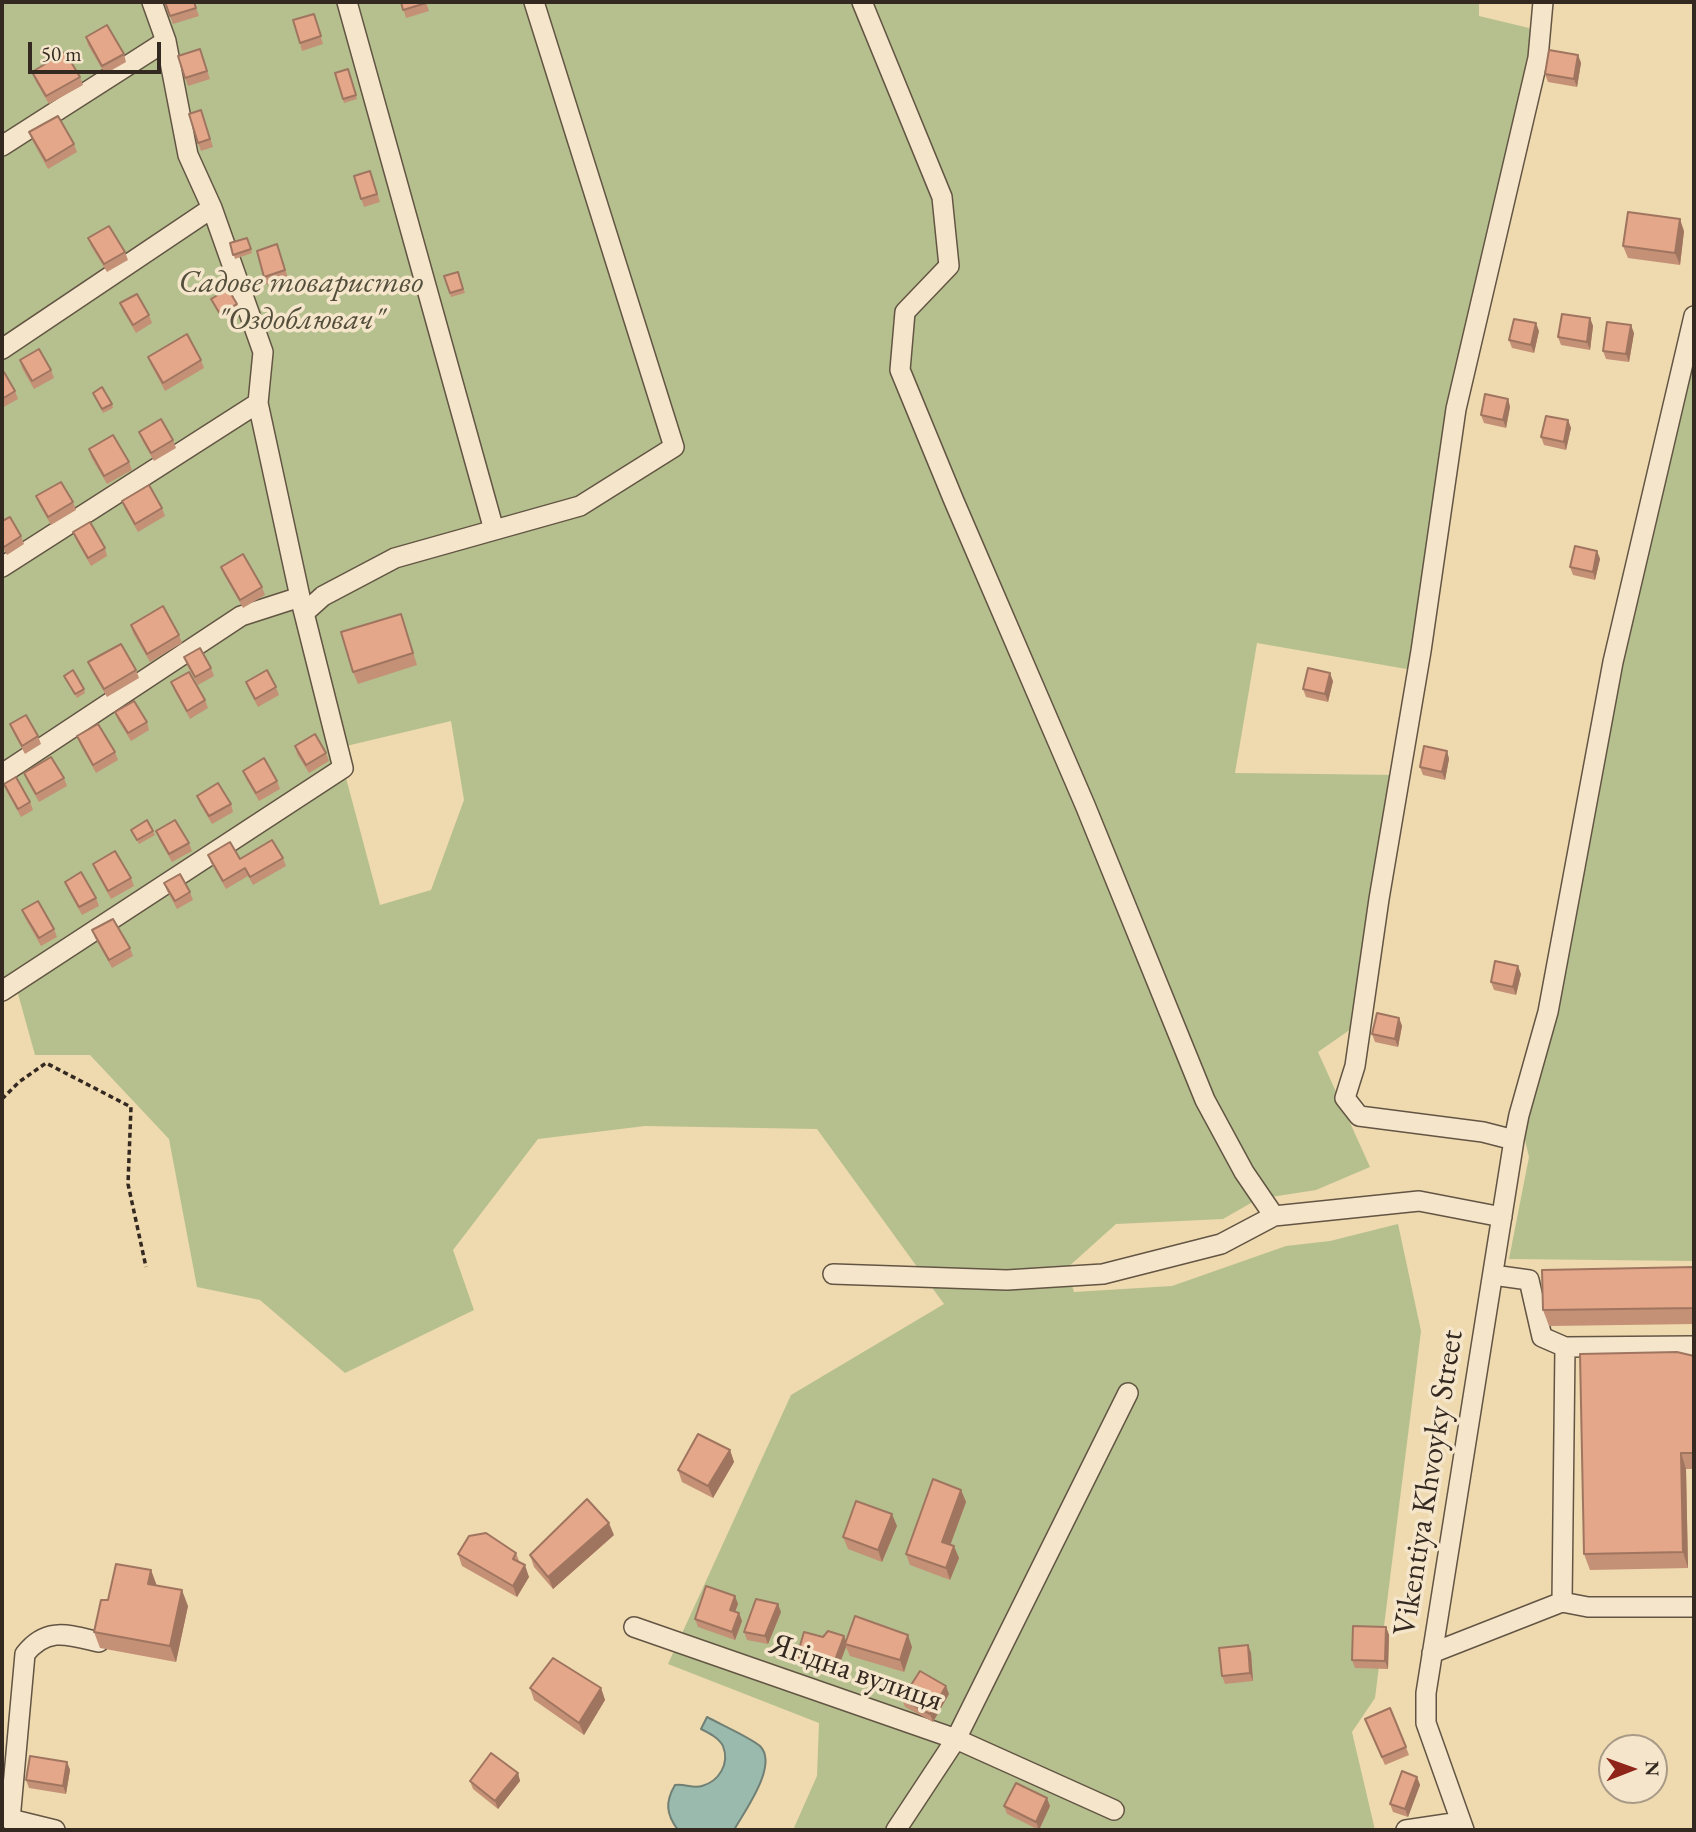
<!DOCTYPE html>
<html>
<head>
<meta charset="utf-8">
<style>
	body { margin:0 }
	#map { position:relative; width:1696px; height:1832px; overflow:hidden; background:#efd9af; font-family:"EB Garamond",serif }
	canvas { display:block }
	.frame { position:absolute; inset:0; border:4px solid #342921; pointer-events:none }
	.north { position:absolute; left:1598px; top:1734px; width:70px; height:70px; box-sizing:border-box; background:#f5e6cb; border:2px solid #a89a87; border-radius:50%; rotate:89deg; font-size:19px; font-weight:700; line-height:28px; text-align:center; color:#342921 }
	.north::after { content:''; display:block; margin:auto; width:24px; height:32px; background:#8f2418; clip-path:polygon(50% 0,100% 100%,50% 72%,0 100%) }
	.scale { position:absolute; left:28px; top:42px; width:133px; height:32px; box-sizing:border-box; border:4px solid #342921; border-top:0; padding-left:9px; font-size:21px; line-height:24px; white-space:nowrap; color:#342921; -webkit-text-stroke:5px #f5e6cb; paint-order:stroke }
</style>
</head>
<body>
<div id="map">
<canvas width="1696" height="1832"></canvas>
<div class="frame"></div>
<div class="north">N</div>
<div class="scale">50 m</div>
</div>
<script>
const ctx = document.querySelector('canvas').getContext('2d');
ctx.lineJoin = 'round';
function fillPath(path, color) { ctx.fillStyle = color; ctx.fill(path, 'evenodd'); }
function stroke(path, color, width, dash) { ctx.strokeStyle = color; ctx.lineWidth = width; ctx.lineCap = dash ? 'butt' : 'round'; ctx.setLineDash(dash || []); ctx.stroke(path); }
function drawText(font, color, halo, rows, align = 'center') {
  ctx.font = font + ' "EB Garamond",serif'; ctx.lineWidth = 7; ctx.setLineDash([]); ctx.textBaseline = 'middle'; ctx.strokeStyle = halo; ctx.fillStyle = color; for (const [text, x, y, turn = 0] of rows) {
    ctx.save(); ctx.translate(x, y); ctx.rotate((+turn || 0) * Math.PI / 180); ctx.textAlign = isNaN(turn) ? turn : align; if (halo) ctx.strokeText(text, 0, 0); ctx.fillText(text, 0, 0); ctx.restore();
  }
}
fillPath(new Path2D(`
	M2,2H1479V16L1529,28L1538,58L1456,409L1418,671L1257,643L1235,773L1400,775L1361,1022L1318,1052L1370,1167L1316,1190L1258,1199L1223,1219L1116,1224L1067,1268L1074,1292L1172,1286L1286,1246L1330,1241L1398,1224L1421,1331L1375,1698L1352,1732L1375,1830H793L817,1776L819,1723L668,1664L791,1395L944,1304L817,1129L645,1126L538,1139L453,1250L474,1310L345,1373L260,1300L197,1287L169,1139L90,1055H35L15,983L2,991ZM451,721L464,800L431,890L380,905L338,748Z
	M1694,316V1261L1509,1259L1529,1157L1519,1115Z`), '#b5c08e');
const water = new Path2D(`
	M707,1717C720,1724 751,1738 760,1746C779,1765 744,1812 734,1830H678C666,1814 665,1802 675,1785C684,1783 692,1789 702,1786C719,1781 730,1764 723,1746C719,1738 709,1733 701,1729Z`);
fillPath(water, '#9abaad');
stroke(water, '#718075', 2);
const minor = new Path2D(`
	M347,2L494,530
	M862,2L942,197L949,266L905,312L900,370L954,501L1085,805L1205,1100L1244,1172L1274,1216L1419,1201L1502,1217
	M2,146L166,41
	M2,349L212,208
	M2,567L258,403
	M304,613L323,596L395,558L580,506L674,447L534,2
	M2,774L241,616L300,597
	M2,991L343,768L300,597L258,403L263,352L212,208L188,155L166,41L152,2
	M1514,1140L1483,1132L1359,1116L1345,1098L1355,1066L1379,899L1421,651L1456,409L1538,58L1543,2
	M833,1274L1007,1280L1103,1274L1221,1244L1274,1216
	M1493,1275L1529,1280L1542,1337L1565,1347
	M1562,1602L1565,1347L1694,1346
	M634,1627L956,1739L896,1830
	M1432,1653L1562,1602L1588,1607H1694
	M1114,1810L956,1739L1128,1393
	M2,1817L55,1830
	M10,1820L25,1654C47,1626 69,1635 99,1642
	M1406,1830L1460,1822
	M1464,1830L1426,1723V1693L1514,1140L1519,1115L1548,1012L1613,662L1694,316`);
stroke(minor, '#635544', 22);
stroke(new Path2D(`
	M2,1099L19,1082L46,1063L131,1107L128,1184L146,1267`), '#342921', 3.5, [5, 3.5]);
stroke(minor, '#f5e6cb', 19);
fillPath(new Path2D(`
	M194,2L199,16L173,24L170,16Z
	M401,2H426L429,11L406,18Z
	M314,14L323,44L302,51L300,43Z
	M86,37L124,54L126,62L105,74L88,45Z
	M200,49L210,79L188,86L178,56Z
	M1578,55L1581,63L1577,87L1548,82L1545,74Z
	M348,69L357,99L344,103L335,73Z
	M32,72L80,77L83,85L49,104L35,80Z
	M204,118L213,147L201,151L198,143Z
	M29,133L74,144L77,152L48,169L32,140Z
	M370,171L380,202L364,207L354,176Z
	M1684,231L1680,265L1628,258L1623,246Z
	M88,238L125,252L128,260L107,272L91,246Z
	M247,238L252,253L235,259L230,243Z
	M277,244L288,278L267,285L264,277Z
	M458,272L465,293L451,297L444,276Z
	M211,299L237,304L239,308L222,318Z
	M120,303L149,315L152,323L136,333L123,311Z
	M1590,318L1593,326L1590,350L1561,345L1558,337Z
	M1539,331L1534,353L1512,348L1509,340Z
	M1634,333L1629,362L1606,359L1603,351Z
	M148,357L201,360L204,368L165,391L151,365Z
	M20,360L51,370L54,378L34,389L22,368Z
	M2,373L15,391L18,399L2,408Z
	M93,393L112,404L113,408L103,413Z
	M1508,399L1510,407L1506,428L1484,423L1481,415Z
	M1568,420L1571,428L1566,450L1544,445L1541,437Z
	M139,432L173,440L176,448L154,461L142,440Z
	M89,449L129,462L132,470L107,484L91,457Z
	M36,496L73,502L76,510L51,525L39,504Z
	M122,501L162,508L165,516L138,532L125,509Z
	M2,521L21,536L24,544L7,555L2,546Z
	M73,532L105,548L107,556L91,566L76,540Z
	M1597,551L1600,559L1595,580L1573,575L1570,567Z
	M221,567L262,587L265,595L243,608L224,575Z
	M131,625L179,635L182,643L150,662L133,633Z
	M405,626L417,665L358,684L353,672Z
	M184,657L211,668L214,676L198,685L187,665Z
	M88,662L136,670L139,678L107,697L91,670Z
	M64,676L84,689L85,693L77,698Z
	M1333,681L1328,702L1306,697L1303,689Z
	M171,682L205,700L208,708L190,719L174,690Z
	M246,682L276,687L279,695L258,707L249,690Z
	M115,712L147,722L149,730L131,741L118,720Z
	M10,724L38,736L41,744L25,754L13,732Z
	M77,736L115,752L118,760L96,773L80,744Z
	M295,746L326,753L329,761L309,773L297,754Z
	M1447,751L1449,759L1445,780L1423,775L1420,767Z
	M243,771L277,781L280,789L259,801L246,779Z
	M24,773L64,778L67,786L39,802L27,781Z
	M4,784L30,802L33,810L21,817L7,792Z
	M197,796L231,804L233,812L212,824L200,804Z
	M131,830L153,831L155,835L139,844Z
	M156,831L189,843L192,851L172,862L159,839Z
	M208,855L240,859L283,858L286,866L253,885L248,876L226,889L211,863Z
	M93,864L131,878L134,886L111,899L96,872Z
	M65,882L96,898L99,906L82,915L68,890Z
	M164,883L190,892L193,900L177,909L167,891Z
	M22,910L54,929L57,937L41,946L25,918Z
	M92,930L130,948L133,956L112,968L95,938Z
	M1521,974L1516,995L1494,990L1491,982Z
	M1399,1018L1402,1026L1398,1047L1375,1042L1372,1034Z
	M1694,1267V1324L1549,1326L1543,1310Z
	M1694,1356V1469H1686L1688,1568L1590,1570L1584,1554Z
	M730,1450L734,1462L713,1498L682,1482L678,1470Z
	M961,1490L966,1502L950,1545L959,1558L950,1580L910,1565L906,1554Z
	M897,1526L882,1562L848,1549L843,1537Z
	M614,1535L553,1589L534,1567L530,1555Z
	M516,1553L519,1561L529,1577L517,1597L462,1566L458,1554Z
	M151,1570L156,1585L188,1606L176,1662L100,1648L94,1632L108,1600Z
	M735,1596L738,1604L735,1611L739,1613L742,1621L735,1640L698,1627L695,1619Z
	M781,1612L768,1644L747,1640L744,1632Z
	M1386,1627L1389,1635L1388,1669L1355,1668L1352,1660Z
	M844,1636L846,1641L912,1647L904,1672L850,1656L846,1647L835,1676L800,1664L797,1656L823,1637Z
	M1248,1645L1251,1653L1253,1681L1225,1684L1222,1676Z
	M530,1688H601L605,1700L584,1735L534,1700Z
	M949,1694L933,1722L905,1707L902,1699Z
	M1368,1727L1406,1747L1409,1755L1385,1765Z
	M67,1762L70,1770L66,1794L29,1788L26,1780Z
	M518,1773L520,1781L498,1809L473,1789L470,1781Z
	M1417,1777L1420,1785L1408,1817L1393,1812L1390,1804Z
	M1004,1806H1050L1039,1830L1007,1814Z`), '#c49076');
fillPath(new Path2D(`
	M1578,55L1581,63L1577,87L1574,79Z
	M1680,219L1684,231L1680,265L1675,253Z
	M1590,318L1593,326L1590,350L1587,342Z
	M1536,323L1539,331L1534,353L1531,345Z
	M1631,325L1634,333L1629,362L1626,354Z
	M1508,399L1510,407L1506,428L1503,420Z
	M1568,420L1571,428L1566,450L1564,442Z
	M1597,551L1600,559L1595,580L1593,572Z
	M1330,673L1333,681L1328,702L1325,694Z
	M1447,751L1449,759L1445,780L1442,772Z
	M1518,966L1521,974L1516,995L1513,987Z
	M1399,1018L1402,1026L1398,1047L1395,1039Z
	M730,1450L734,1462L713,1498L708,1486Z
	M1681,1453L1686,1469L1688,1568L1683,1552Z
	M961,1490L966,1502L947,1554L942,1542Z
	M892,1514L897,1526L882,1562L878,1550Z
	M609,1523L614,1535L553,1589L548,1577Z
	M954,1546L959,1558L950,1580L946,1568Z
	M525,1565L529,1577L517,1597L513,1586Z
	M151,1570L157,1586L148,1584Z
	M182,1590L188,1606L176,1662L170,1646Z
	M735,1596L738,1604L733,1618L730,1610Z
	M778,1604L781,1612L768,1644L765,1636Z
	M739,1613L742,1621L735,1640L732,1632Z
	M1386,1627L1389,1635L1388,1669L1385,1661Z
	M908,1635L912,1647L904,1672L900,1660Z
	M844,1636L847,1644H845L846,1647L835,1676L832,1668Z
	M1248,1645L1251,1653L1253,1681L1250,1673Z
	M946,1686L949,1694L933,1722L930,1714Z
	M601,1688L605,1700L584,1735L579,1723Z
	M67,1762L70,1770L66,1794L63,1786Z
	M518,1773L520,1781L498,1809L495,1801Z
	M1417,1777L1420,1785L1408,1817L1405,1809Z
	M1047,1798L1050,1806L1039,1830L1036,1822Z`), '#a07560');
const building = new Path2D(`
	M165,2H194L196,8L170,16Z
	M401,2H426V3L403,10Z
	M314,14L321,36L300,43L293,20Z
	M107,25L124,54L102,66L86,37Z
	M200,49L207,71L185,78L178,56Z
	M1549,50L1578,55L1574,79L1545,74Z
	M65,52L80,77L46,96L32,72Z
	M348,69L356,95L343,99L335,73Z
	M201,110L210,139L198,143L189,114Z
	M58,116L74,144L46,161L29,132Z
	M370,171L377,194L361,199L354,176Z
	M1628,212L1680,219L1675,253L1623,246Z
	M109,226L125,252L104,264L88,238Z
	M247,238L251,249L233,255L230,243Z
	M277,244L285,270L264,277L257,251Z
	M458,272L463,289L450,293L444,276Z
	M228,289L237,304L220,314L211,299Z
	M137,294L149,315L133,325L120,303Z
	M1562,314L1590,318L1587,342L1558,337Z
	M1514,319L1536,323L1531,345L1509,340Z
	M1607,322L1631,325L1626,354L1603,351Z
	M187,334L201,360L163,383L148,357Z
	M39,349L51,370L32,381L20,360Z
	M4,372L15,391L2,399V373Z
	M102,387L112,404L102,409L93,393Z
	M1485,394L1508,399L1503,420L1481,415Z
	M1546,416L1568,420L1564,442L1541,437Z
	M161,419L173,440L151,453L139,432Z
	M113,435L129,462L104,476L89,449Z
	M61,482L73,502L48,517L36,496Z
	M149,485L162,508L135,524L122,501Z
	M10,517L21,536L4,547L2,543V521Z
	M90,522L105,548L88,558L73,532Z
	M1575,546L1597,551L1593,572L1570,567Z
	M243,554L262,587L240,600L221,567Z
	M163,606L179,635L147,654L131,625Z
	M401,614L413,653L353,672L341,632Z
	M121,644L136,670L104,689L88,662Z
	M200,648L211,668L195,677L184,657Z
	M1308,668L1330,673L1325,694L1303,689Z
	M73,670L84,689L75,694L64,676Z
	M267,670L276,687L255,699L246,682Z
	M189,672L205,700L187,711L171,682Z
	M134,701L147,722L128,733L115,712Z
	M26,715L38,736L22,746L10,724Z
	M98,724L115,752L93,765L77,736Z
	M315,734L326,753L306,765L295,746Z
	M1424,746L1447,751L1442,772L1420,767Z
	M51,757L64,778L36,794L24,773Z
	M264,758L277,781L256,793L243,771Z
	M16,777L30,802L18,809L4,784Z
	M218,783L231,804L209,816L197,796Z
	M147,820L153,831L137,840L131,830Z
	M175,820L189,843L169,854L156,831Z
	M272,840L283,858L250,877L245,868L223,881L208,855L230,842L240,859Z
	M115,851L131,878L108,891L93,864Z
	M81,872L96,898L79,907L65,882Z
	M180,874L190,892L175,901L164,883Z
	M38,901L54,929L39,938L22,910Z
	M113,919L130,948L109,960L92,930Z
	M1495,961L1518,966L1513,987L1491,982Z
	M1377,1013L1399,1018L1395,1039L1372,1034Z
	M1694,1267V1308L1543,1310L1542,1270Z
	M1677,1352L1694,1356V1453H1681L1683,1552L1584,1554L1580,1354Z
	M698,1434L730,1450L708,1486L678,1470Z
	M933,1479L961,1490L942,1542L954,1546L946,1568L906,1554Z
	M587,1499L609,1523L548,1577L530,1555Z
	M856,1501L892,1514L878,1550L843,1537Z
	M486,1533L516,1553L513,1559L525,1565L513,1586L458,1554L469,1536Z
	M116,1564L151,1570L148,1584L182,1590L170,1646L94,1632L101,1600H108Z
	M706,1586L735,1596L730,1610L739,1613L732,1632L695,1619Z
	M756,1599L778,1604L765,1636L744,1632Z
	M855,1616L908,1635L900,1660L845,1644Z
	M1353,1626L1386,1627L1385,1661L1352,1660Z
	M828,1631L844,1636L832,1668L797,1656L804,1632L823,1637Z
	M1248,1645L1250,1673L1222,1676L1219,1648Z
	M553,1658L601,1688L579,1723L530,1688Z
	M920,1671L946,1686L930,1714L902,1699Z
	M1390,1708L1406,1747L1382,1757L1365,1719Z
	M491,1753L518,1773L495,1801L470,1781Z
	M30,1756L67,1762L63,1786L26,1780Z
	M1402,1771L1417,1777L1405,1809L1390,1804Z
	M1016,1783L1047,1798L1036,1822L1004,1806Z`);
fillPath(building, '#e4a789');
stroke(building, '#a07560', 2);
drawText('italic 32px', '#544f3c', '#f5e6cb', [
	["Садове товариство",301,283],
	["\"Оздоблювач\"",301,320]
]);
drawText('32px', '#342921', '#f5e6cb', [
	["Vikentiya Khvoyky Street",1429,1483,-81],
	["Ягідна вулиця",856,1673,19]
]);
</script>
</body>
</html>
